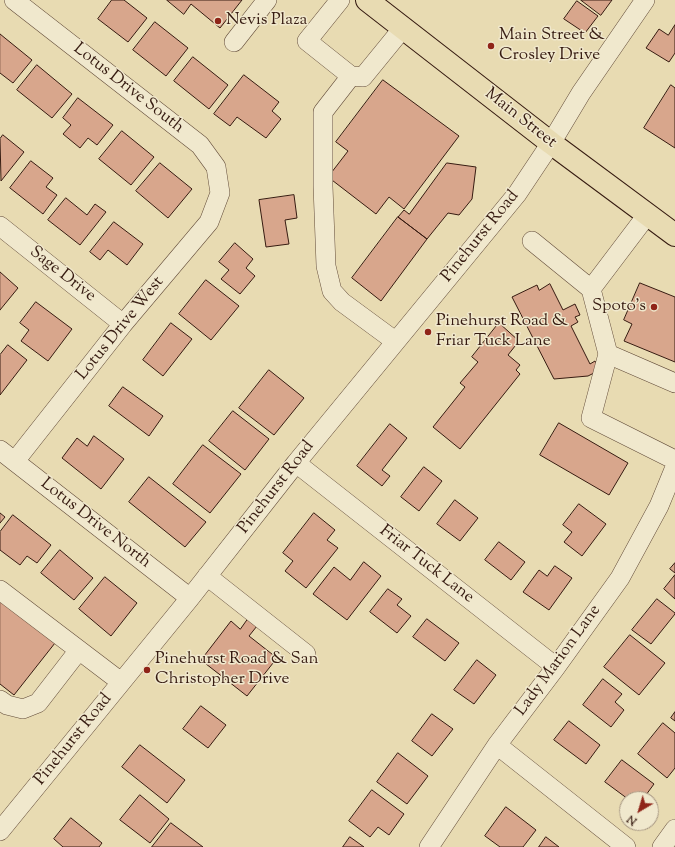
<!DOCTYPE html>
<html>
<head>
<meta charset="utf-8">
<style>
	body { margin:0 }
	#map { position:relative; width:675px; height:847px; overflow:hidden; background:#e8dbb2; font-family:"Sorts Mill Goudy",serif }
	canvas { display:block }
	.north { position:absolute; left:619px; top:791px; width:40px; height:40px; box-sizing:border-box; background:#f0e8cd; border:1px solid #a69682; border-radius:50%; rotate:218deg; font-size:11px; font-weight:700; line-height:16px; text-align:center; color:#361b11 }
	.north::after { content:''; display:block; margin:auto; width:14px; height:18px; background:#8f2418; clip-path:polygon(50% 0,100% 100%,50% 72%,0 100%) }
</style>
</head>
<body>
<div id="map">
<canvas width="675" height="847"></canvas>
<div class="north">N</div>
</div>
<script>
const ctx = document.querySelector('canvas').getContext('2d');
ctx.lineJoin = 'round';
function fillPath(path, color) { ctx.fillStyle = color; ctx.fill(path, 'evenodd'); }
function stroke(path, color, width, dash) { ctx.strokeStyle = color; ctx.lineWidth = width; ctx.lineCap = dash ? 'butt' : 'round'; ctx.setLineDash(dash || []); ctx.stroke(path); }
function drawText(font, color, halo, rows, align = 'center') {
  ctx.font = font + ' "Sorts Mill Goudy",serif'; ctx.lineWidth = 3; ctx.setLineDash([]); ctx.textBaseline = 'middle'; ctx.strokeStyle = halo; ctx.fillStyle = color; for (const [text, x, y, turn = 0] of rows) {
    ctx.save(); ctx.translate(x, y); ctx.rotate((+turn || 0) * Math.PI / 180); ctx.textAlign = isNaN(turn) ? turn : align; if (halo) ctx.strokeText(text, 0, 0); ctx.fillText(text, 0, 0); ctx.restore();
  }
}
const building = new Path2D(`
	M112,0H124L147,18L128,42L98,19Z
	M167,0H242L220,28L191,4L184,14Z
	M581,0H612L601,15Z
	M577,1L598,16L585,33L564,19Z
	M155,22L188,48L166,76L133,50Z
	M675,25V53L669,62L646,48L659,29L668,35Z
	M0,34L32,60L13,83L0,73Z
	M193,57L228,85L209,109L174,81Z
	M37,65L72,94L52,118L17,90Z
	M244,75L279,102L272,111L281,119L266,138L237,117L230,126L214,114Z
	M383,80L459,136L404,209L389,197L376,214L328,177L348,151L336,142Z
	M671,85L675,88V148L644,128Z
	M78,98L113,125L97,145L88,138L80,148L63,134L71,125L63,118Z
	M122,131L154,157L131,185L99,159Z
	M3,135L24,152L1,181L0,139Z
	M31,161L53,178L46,187L57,195L43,214L10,188Z
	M160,163L192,189L168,218L136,191Z
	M447,163L476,167L472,199L459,215L448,213L427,239L398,217L404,210L409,214Z
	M294,195L297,218L285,220L289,244L266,247L259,200Z
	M66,198L87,215L95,204L106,212L80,245L48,220Z
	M398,217L427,239L381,301L352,278Z
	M114,222L143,244L127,265L108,250L100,260L90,252Z
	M235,243L253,259L246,268L255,276L240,294L221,279L229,270L219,262Z
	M0,272L18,288L0,310Z
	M206,280L239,306L211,340L179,314Z
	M640,283L675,297V362L624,341L632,324L624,320Z
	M550,284L563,310L575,304L580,315L575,317L578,322L571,326L590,364L595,361L600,370L588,376L554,379L512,297L537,285L539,290Z
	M36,302L72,329L48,361L21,341L29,330L20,323Z
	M171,323L192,339L163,376L143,360Z
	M499,323L519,341L508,355L520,365L516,370L520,374L460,449L433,427L465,387L460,383L478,362L472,357Z
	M8,345L27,360L0,395V355Z
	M269,370L304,398L274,435L239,408Z
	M123,387L163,416L149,436L109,406Z
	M233,411L269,439L245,470L209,441Z
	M559,423L628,463L609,495L540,455Z
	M390,424L407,438L382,470L390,476L382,486L357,466Z
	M94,436L124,459L101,489L62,458L77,438L87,446Z
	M203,445L241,474L210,513L173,484Z
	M424,467L442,481L419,511L401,497Z
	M149,477L206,522L185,547L129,502Z
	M455,500L478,518L460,541L437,524Z
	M579,504L606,524L582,556L564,542L572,532L563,525Z
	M0,513L5,517L0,523Z
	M314,513L335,530L327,540L338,548L306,588L285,571L293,561L283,553Z
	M13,515L51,545L37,563L27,556L20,565L0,550V532Z
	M499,542L525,562L511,580L485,560Z
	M60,550L93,578L74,600L41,573Z
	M364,562L381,576L347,620L313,594L334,567L350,580Z
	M675,563V573L670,569Z
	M555,566L572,578L549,610L523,592L539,570L547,576Z
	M675,575V599L664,589Z
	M105,577L137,603L111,636L79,609Z
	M388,589L402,599L397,605L411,616L397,633L370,612Z
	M0,599L55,643L14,695L0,684Z
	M657,599L675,613V614L651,644L632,630Z
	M248,619L257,626L249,636L277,658L247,696L201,660L231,621L240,629Z
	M427,619L459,643L445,661L413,637Z
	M630,635L665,663L639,695L604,667Z
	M477,660L496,675L474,704L454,690Z
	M603,679L622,694L615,702L624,710L611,727L583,705Z
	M201,706L226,725L208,748L183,729Z
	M675,712V721L671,718Z
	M432,714L453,729L432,756L412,741Z
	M569,721L600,745L586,764L554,740Z
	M663,723L675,733V768L667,778L638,754Z
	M140,745L185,780L167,803L122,767Z
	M398,753L428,776L407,804L377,782Z
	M622,760L654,784L643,799H628L605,782Z
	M372,790L404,814L389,835L378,827L370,837L349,821Z
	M140,795L169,819L150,843L120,820Z
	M506,807L536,830L523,847H500L485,836Z
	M71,818L102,843L99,847H63L54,839Z
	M171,823L203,847H152Z
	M350,837L364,847H343Z
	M546,837L559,847H539Z`);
fillPath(building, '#d8a68c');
stroke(building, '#361b11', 1);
const minor = new Path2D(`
	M14,0L200,145L216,167L220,193L209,222L123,324L15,461
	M340,0L307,41L351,76
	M234,42L267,0
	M0,226L123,324
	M532,241L591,289L647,215
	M591,289L608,354L591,418L675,460
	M395,341L342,302L332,291L326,266L323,186V112L351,76L363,77L403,28
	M608,354L675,383
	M0,450L190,598
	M296,463L556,667
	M207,576L306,654
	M0,590L121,682
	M0,700L7,705L23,709L38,703L79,650
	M497,745L626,847
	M0,831L190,598L296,463L517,194L551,143L581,93L645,0
	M429,847L497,745L556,667L620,578L659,506L675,467
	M662,847L675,829`);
const major = new Path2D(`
	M367,0L551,143L675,235`);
stroke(minor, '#624b39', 20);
stroke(major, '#361b11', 24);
stroke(minor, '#f0e8cd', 19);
stroke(major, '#e8dbb2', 22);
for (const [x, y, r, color] of [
	[218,21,4,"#8f2418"],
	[491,46,4,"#8f2418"],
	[654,307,4,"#8f2418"],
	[428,332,4,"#8f2418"],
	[147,670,4,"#8f2418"]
]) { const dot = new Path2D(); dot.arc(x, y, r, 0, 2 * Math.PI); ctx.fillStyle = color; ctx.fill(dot); stroke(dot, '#f0e8cd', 1.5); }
drawText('17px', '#361b11', '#f0e8cd', [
	["Nevis Plaza",226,21],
	["Main Street &",499,36],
	["Crosley Drive",499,56],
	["Spoto's",646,307,"right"],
	["Pinehurst Road &",436,322],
	["Friar Tuck Lane",436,342],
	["Pinehurst Road & San",155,660],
	["Christopher Drive",155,680]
], 'left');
drawText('17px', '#361b11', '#f0e8cd', [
	["Lotus Drive South",128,89,38],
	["Main Street",520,119,38],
	["Pinehurst Road",481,237,-51],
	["Sage Drive",62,275,38],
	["Lotus Drive West",121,329,-51],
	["Pinehurst Road",277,488,-52],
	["Lotus Drive North",95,524,38],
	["Friar Tuck Lane",426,565,38],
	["Lady Marion Lane",559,661,-54],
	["Pinehurst Road",74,740,-51]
]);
</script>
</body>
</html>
